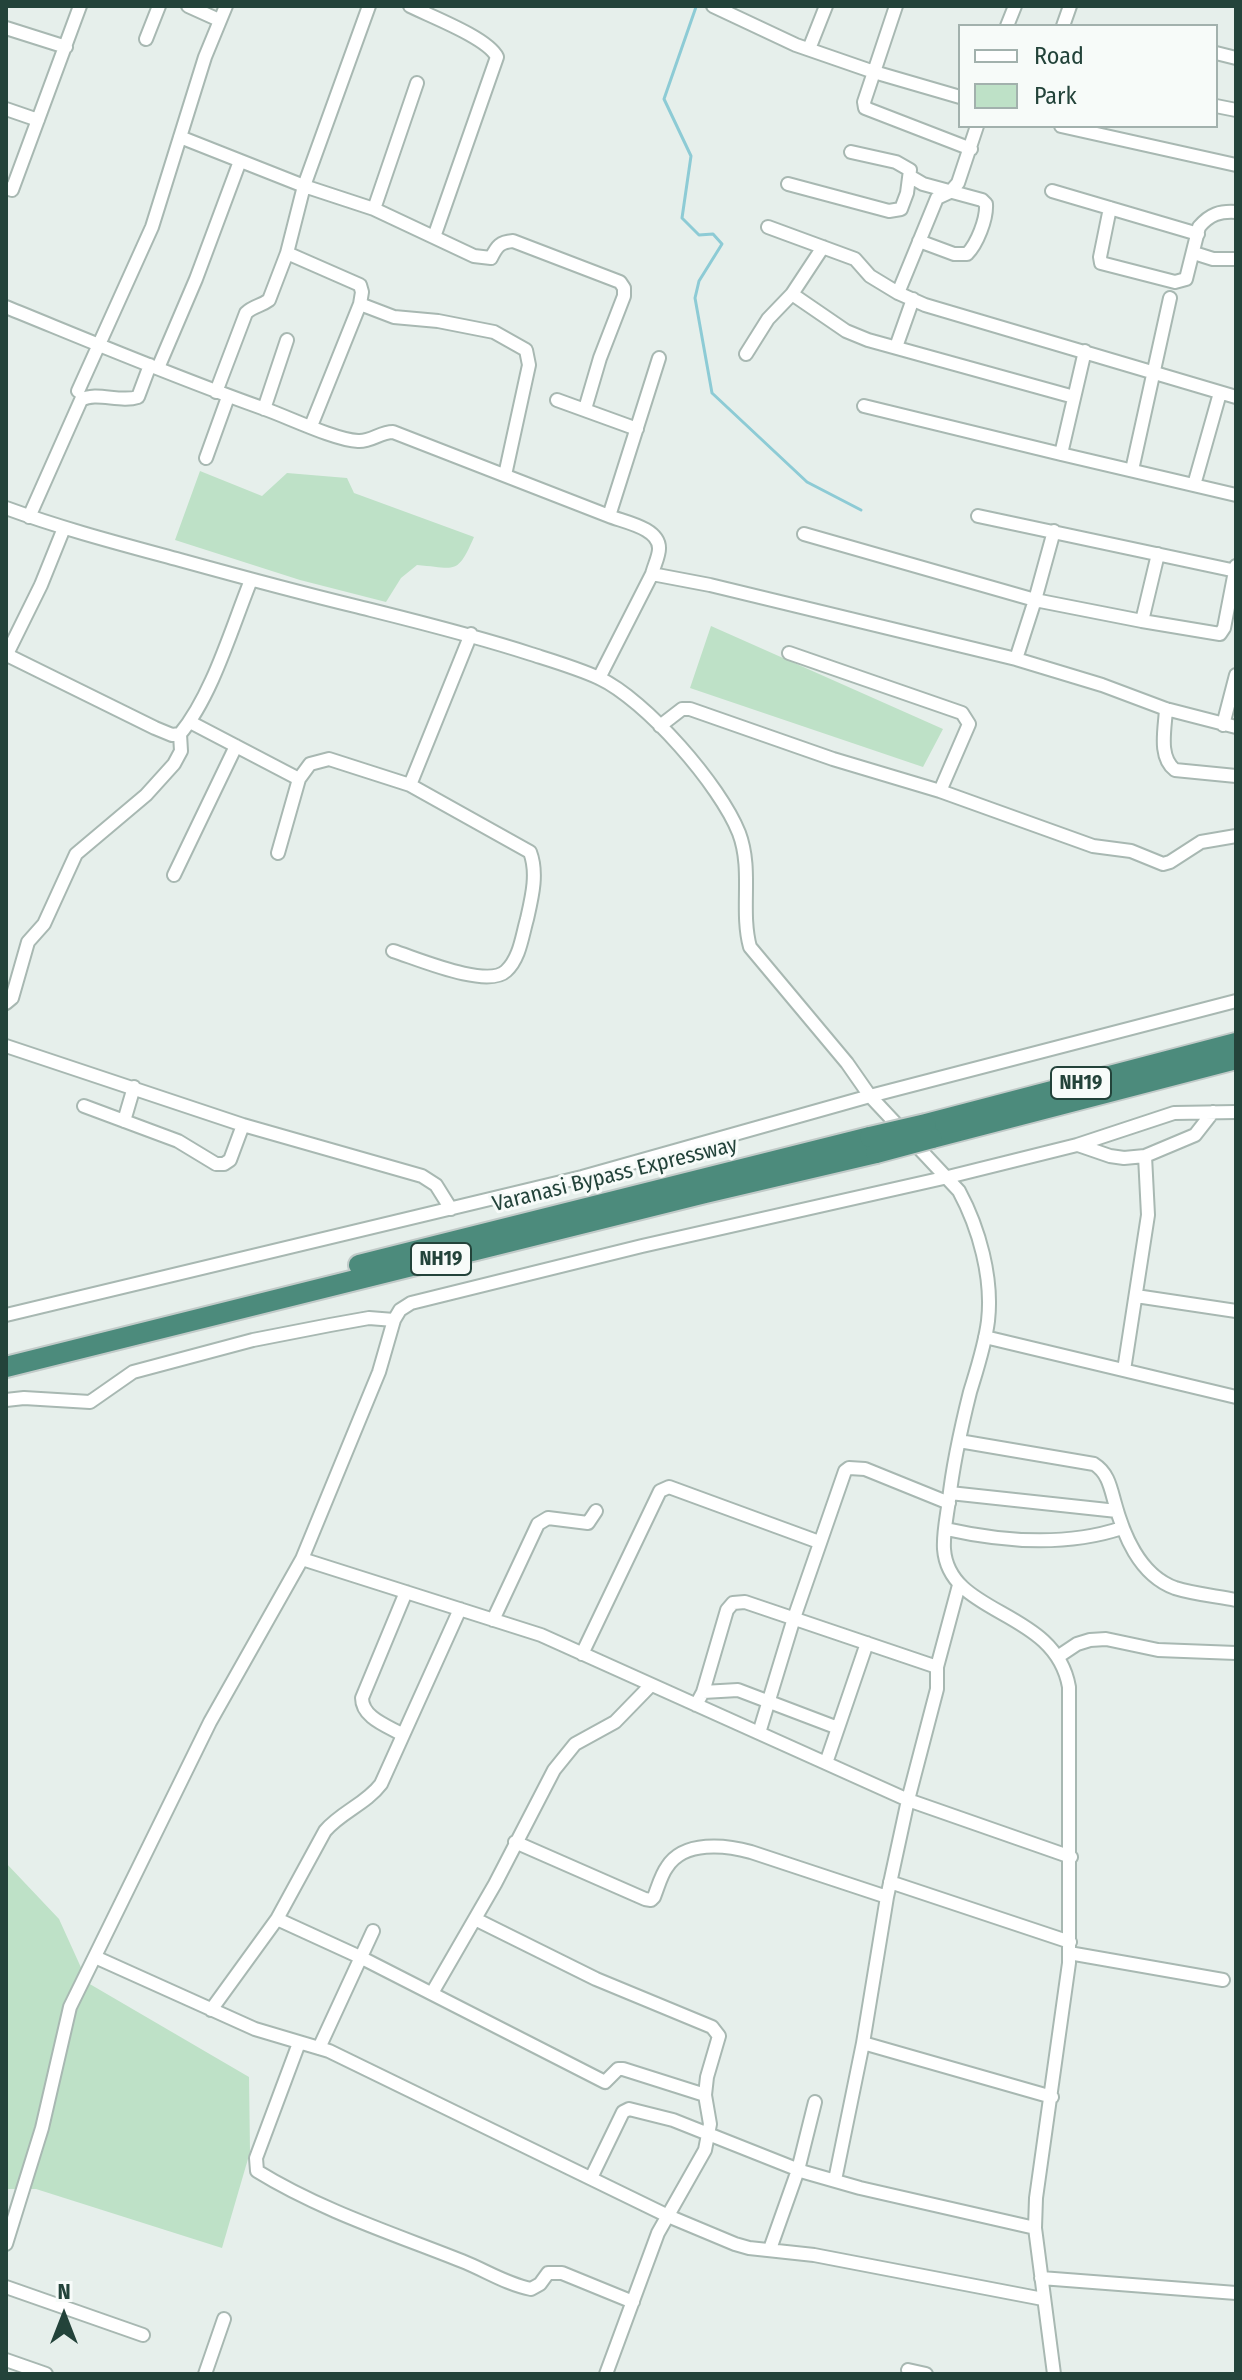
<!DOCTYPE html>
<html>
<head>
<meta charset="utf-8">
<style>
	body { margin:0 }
	#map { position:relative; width:1242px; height:2380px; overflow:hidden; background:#e6efeb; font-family:"Fira Sans Condensed",sans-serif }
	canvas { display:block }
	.frame { position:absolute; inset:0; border:8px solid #23433a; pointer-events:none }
	.legend { position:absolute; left:958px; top:24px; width:260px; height:104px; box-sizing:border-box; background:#f7fbf9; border:2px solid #a2b1ad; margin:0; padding:10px 14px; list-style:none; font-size:24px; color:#23433a }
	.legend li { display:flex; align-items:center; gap:16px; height:40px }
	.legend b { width:40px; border:2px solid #a2b1ad }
	.north { position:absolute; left:24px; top:2276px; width:80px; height:80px; -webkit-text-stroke:6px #f7fbf9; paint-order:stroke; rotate:0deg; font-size:22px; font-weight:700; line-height:32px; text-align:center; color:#23433a }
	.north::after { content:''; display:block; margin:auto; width:28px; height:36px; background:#23433a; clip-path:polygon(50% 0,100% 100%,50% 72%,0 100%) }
</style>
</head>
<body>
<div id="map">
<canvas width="1242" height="2380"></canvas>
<div class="frame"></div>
<ul class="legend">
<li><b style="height:10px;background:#fff"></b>Road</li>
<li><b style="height:22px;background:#bee1c7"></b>Park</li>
</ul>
<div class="north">N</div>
</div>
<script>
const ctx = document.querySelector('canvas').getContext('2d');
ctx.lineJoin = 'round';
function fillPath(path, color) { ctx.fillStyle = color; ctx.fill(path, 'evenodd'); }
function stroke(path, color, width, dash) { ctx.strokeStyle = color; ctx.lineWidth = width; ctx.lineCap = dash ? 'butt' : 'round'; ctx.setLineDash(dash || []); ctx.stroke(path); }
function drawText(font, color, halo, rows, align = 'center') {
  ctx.font = font + ' "Fira Sans Condensed",sans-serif'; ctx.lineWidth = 6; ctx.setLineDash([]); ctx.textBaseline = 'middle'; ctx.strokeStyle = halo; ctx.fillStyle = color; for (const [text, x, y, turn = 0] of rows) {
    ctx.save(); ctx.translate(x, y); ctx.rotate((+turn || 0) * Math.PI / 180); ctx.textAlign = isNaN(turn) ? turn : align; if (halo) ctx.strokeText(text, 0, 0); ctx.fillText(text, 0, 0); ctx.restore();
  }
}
fillPath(new Path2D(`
	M200,471L262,496L287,473L347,478L354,493L474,537C457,576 456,568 417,565L401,578L386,602L300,580L175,540Z
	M711,626L943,729L923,767L690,688Z
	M6,1863L59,1919L88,1983L249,2077L250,2152L222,2248L36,2189H6Z`), '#bee1c7');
stroke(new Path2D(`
	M696,7L664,99L691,156L682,218L699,235L713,234L722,244L699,281L695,298L712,393L807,482L861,510`), '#8dcbd5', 3);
const minor = new Path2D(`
	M188,6L219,20
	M410,6C430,16 488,38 497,57L434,237
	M713,6L796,45L874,72L960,97
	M896,6L864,102L865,108L971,149
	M1007,26L1015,6
	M1063,26L1070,6
	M6,28L66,47
	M146,39L159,6
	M809,49L826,6
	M1216,53L1236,58
	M1216,106L1236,110
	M6,109L38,120
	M1061,126L1236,165
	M180,137L304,186L369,6
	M911,177L923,184L982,200L986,204C987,219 977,244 967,254H954L919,241
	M788,184L889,211L901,209L907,193L910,170L896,162L851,152
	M6,188L12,190L80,6
	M1052,191L1198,234
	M1110,208L1100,257L1101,263L1175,282L1186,279L1199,227C1210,214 1220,211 1236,212
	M374,209L474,256L491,258C497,246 500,242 513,241L620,282L624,288V296L600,358L585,409
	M768,227L855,259L870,276L898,293L925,305L1236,397
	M287,253L360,285L362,292L360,304L394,317L438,321L494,332L526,350L529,365L505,475
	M1194,253L1213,259H1236
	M898,293L937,198L950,192L958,183L977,126
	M792,294L846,331L868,340L1074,397
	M6,307C92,342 177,378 265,409C288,417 335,440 358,441C371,442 380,432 393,432L609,516
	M896,347L913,299
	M1085,351L1061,454L1236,495
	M746,354L768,319L792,294L823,247
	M158,368L196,279L240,161
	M78,391L152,227L205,57L226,6
	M216,392L246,313C253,306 261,306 269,300L287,253L304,186L374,209L417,83
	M557,400L637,429
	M864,406L1061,454
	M264,409L287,340
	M311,426L360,304
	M206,458L228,397
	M1132,470L1170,298
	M1194,485L1220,393
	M6,508C63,529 121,544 180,560C238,576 297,592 355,606C415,621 473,635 531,654C553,661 577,668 599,678C646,700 720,785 739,833C753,870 740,910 750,947L847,1063L870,1096L959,1191C979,1228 993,1278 988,1321C985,1345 977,1369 970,1392C961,1428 953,1463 949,1500C947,1516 943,1533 944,1549C949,1617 1055,1608 1069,1687V1963L1036,2198L1035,2228L1054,2374
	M978,516L1236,571
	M29,517L81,400C96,391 120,403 138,397L150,365
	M804,534L1035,600L1054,531
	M652,574C654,566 659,556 659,549C660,528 624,522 609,516L659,358
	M1142,621L1220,634L1224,628L1236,566
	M789,653L962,713L969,724L940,791
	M7,655L155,728L172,735L180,734C212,696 232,627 251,580
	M6,656L41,585L64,528
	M1016,659L1102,685L1166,709L1236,727
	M599,678L652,574L710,585L1016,659L1035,600L1142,621L1158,554
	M1166,709C1165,729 1158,757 1175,770L1236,776
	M190,722L299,779
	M1223,725L1236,675
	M660,726L682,709H690L833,759L940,791L1093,846L1131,851L1163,864L1170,862L1201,842L1236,836
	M410,785L471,634
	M278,853L299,779L310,764L329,759L410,785L530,852C538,873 532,897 527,919C522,936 520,958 506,971C487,989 416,958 393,951
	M174,875L236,746
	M6,1003L12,998L28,942L44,924L76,854L146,795L174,764L181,751L180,734
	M6,1046L243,1125L422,1176L436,1185L451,1209
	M84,1106L178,1141L216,1164H224L230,1160L243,1125
	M124,1121L134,1087
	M1078,1145L1110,1156L1124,1158L1145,1156L1195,1135L1213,1112
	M1136,1296L1236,1311
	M6,1315L582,1177L870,1096L1236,1001
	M985,1337L1236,1397
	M1124,1370L1148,1215L1145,1156
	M6,1400L24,1398L90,1402L133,1372L253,1340L330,1325L369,1318L394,1320
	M959,1441L1094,1464C1107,1472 1110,1485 1114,1500C1123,1534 1139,1575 1175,1588C1194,1594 1216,1596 1236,1600
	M950,1493L1117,1511
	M946,1529C1004,1542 1065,1547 1122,1528
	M493,1620L538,1524L548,1518L588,1523L596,1511
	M582,1654L660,1491L669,1487L819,1542
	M1059,1656L1077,1644L1090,1640L1106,1639L1158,1650L1236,1653
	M703,1692L738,1690L838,1728
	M696,1705L703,1692L727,1610L733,1603L745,1602L937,1667L959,1585
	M759,1733L794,1618L845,1471L849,1468L865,1469L949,1503
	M403,1735C388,1726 362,1718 362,1698L406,1592
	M826,1763L867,1643
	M515,1842L645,1899L651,1900L654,1897C658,1887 661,1875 667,1867C684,1840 726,1845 751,1852L887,1897
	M1071,1857L908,1800L541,1635L302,1559L379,1372L394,1320L400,1310L411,1303L642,1246L948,1177L1077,1145L1174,1113L1236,1112
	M890,1882L1070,1942
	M277,1919L360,1957L605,2082L618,2069H623L705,2095
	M475,1919L596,1979L712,2027L719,2036L707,2077L705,2095L710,2124L705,2150L658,2233L606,2374
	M1069,1953L1223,1980
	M95,1957L255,2029L329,2051L668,2216L735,2244L749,2248L814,2255L1043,2299
	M432,1993L495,1884L554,1770L575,1744L615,1722L651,1685
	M211,2010L277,1919L325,1831C341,1812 366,1804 381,1784L460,1609
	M299,2043L256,2158L257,2171C320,2210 394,2234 462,2261C485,2270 506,2284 531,2289L540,2284L548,2273H562L633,2302
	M863,2043L1052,2097
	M319,2048L373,1931
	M591,2178L623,2112L629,2109L673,2120L804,2172L860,2188L1035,2228
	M835,2180L863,2043L887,1897L908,1800L937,1689V1667
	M6,2244L42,2128L70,2007L210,1722L302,1559
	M770,2249L798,2170L815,2102
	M1041,2278L1236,2293
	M6,2287L143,2335
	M6,2360L46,2374
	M908,2370L926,2374
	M205,2374L224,2319`);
const trunk = new Path2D(`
	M926,1124L1236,1043
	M932,1138L1236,1059
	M359,1265L870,1137
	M6,1367L705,1193L876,1153`);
stroke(minor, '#a8b8b2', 16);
stroke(trunk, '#c1cac8', 24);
stroke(minor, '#fff', 12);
stroke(trunk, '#4c8b7c', 20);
const trunkBridge = new Path2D(`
	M870,1137L926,1124
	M876,1153L932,1138`);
stroke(trunkBridge, '#c1cac8', 24, []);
stroke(trunkBridge, '#4c8b7c', 20);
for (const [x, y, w] of [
	[1081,1083,60],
	[441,1259,60]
]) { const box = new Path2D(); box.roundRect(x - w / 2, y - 16, w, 32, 6); ctx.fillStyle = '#f7fbf9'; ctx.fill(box); stroke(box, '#23433a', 2); }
drawText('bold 20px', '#23433a', null, [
	["NH19",1081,1083],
	["NH19",441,1259]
]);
drawText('22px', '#23433a', '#f7fbf9', [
	["Varanasi Bypass Expressway",615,1175,-14]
]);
</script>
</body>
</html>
